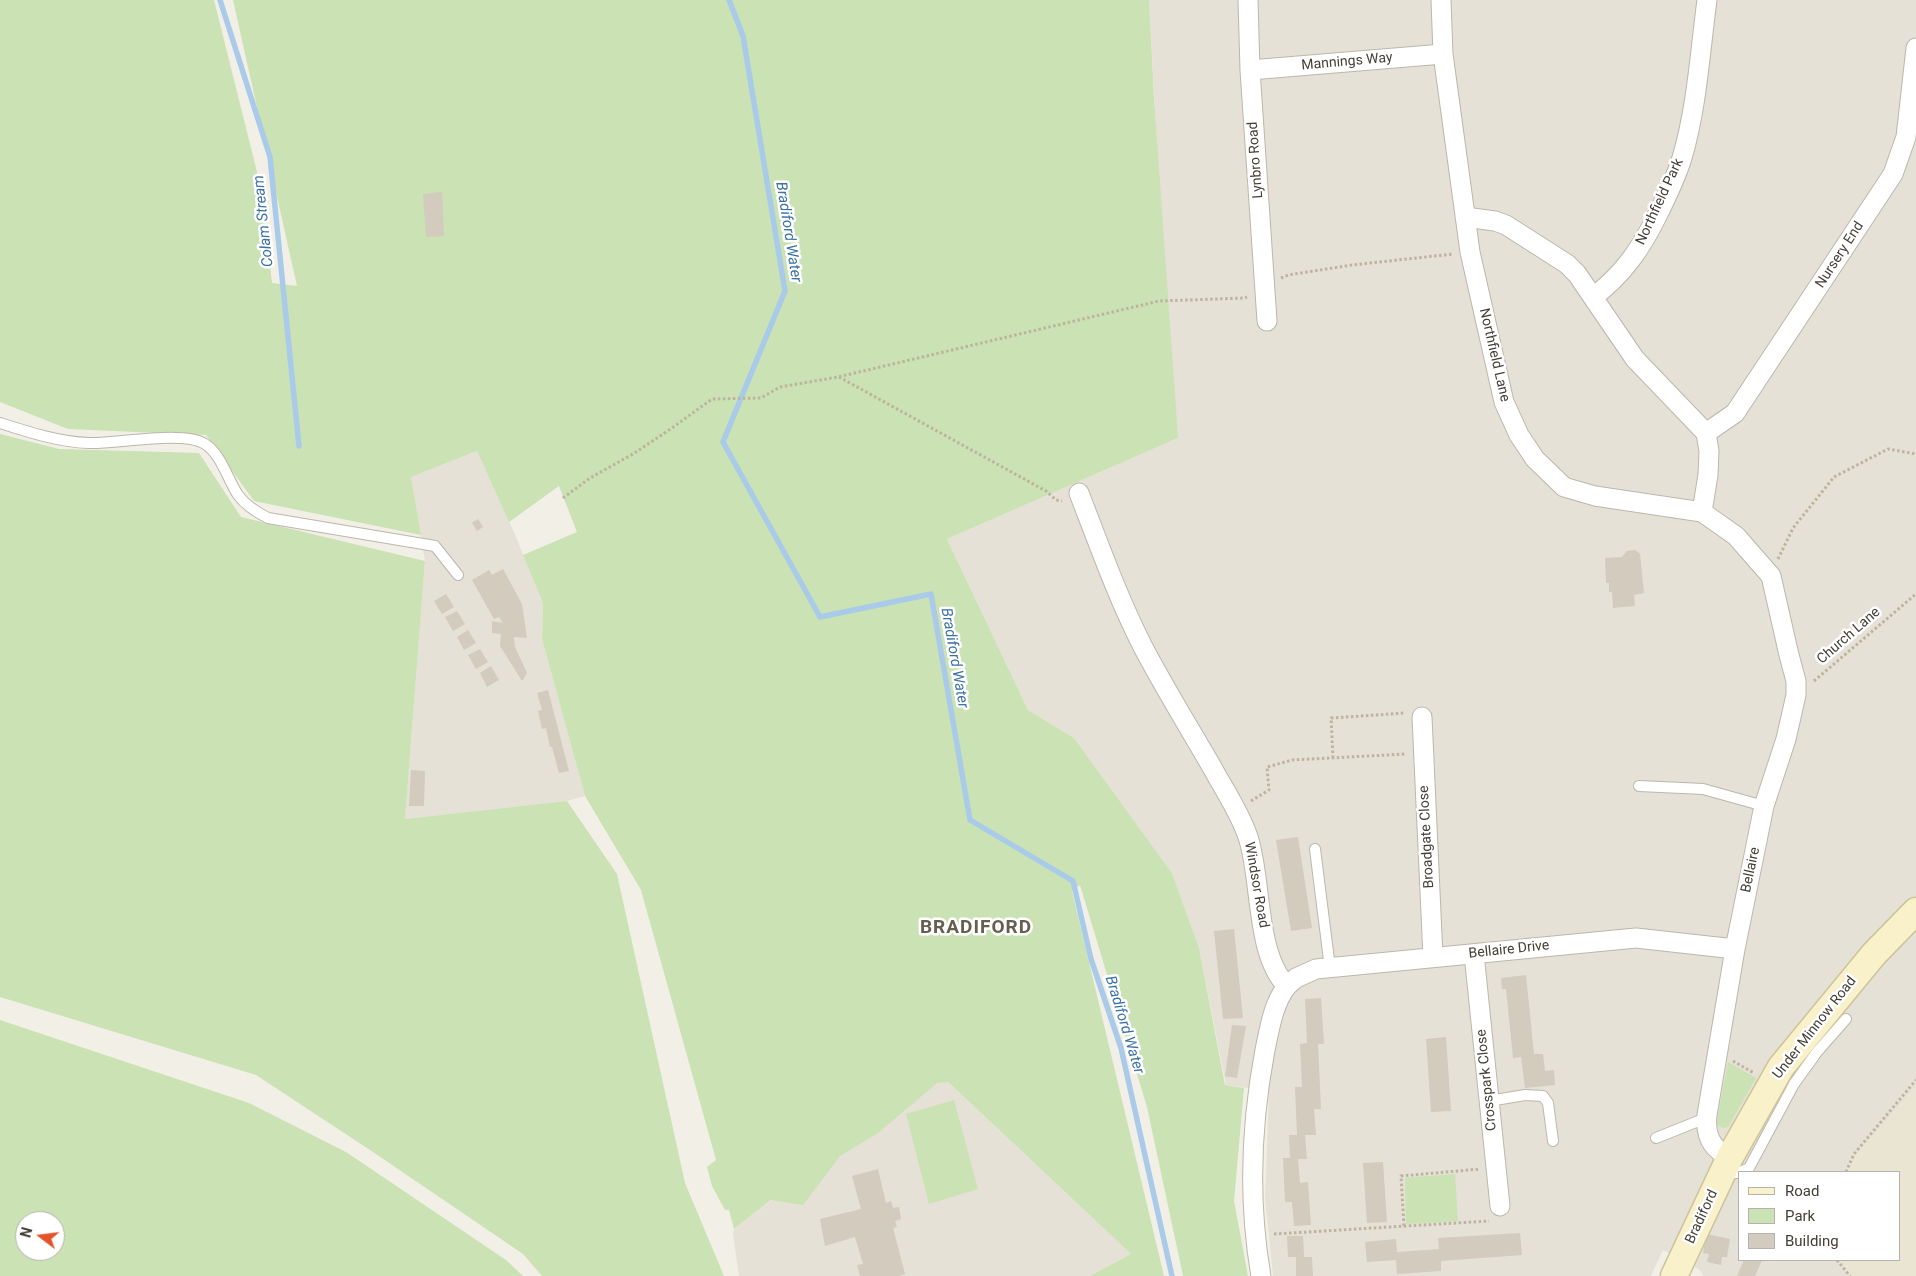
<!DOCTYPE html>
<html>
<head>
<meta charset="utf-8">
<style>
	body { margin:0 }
	#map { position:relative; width:1916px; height:1276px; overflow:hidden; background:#f2efe7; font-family:Roboto,sans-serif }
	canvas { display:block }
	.legend { position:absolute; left:1738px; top:1171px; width:162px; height:90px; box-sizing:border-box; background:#fff; border:1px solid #b4b3af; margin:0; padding:6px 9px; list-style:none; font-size:15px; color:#444037 }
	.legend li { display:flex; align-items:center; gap:10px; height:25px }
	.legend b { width:25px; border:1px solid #b4b3af }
	.north { position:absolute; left:15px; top:1211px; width:50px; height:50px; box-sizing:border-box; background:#fff; border:1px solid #b4b3af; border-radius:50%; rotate:285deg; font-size:14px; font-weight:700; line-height:20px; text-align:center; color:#444037 }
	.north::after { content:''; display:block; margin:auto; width:18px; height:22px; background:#e5532b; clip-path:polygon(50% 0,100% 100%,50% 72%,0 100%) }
</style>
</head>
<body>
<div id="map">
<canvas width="1916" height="1276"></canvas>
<ul class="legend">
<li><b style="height:6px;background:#f9f1ca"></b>Road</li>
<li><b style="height:14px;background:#cae2b4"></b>Park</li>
<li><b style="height:14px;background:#d2cbbe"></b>Building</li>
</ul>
<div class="north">N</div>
</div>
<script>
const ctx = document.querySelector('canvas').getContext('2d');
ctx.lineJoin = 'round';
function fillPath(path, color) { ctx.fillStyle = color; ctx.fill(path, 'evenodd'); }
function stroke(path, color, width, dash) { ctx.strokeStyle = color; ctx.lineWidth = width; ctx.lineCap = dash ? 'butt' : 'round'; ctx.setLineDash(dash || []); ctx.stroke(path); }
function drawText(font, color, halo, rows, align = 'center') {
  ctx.font = font + ' Roboto,sans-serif'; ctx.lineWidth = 5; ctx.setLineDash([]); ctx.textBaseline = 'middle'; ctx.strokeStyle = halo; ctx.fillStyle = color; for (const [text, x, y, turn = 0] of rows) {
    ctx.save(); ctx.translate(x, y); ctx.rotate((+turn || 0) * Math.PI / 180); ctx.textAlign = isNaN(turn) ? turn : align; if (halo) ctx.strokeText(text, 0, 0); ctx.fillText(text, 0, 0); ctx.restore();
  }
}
fillPath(new Path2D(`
	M1149,0H1916V1087L1851,1161L1846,1172H1740V1260H1839L1852,1276H1703L1700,1270L1663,1250L1651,1276H1273L1265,1198L1269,1091L1226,1085L1199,948L1172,873L1074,738L1028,710L947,539L1178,438L1166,314Z
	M477,451L513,530L543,603L542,639L585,796L567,801L405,819L425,561L411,477Z
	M938,1073L1131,1254L1090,1276H739L733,1234L734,1229Z`), '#e5e1d6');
fillPath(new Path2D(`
	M1916,1087V1276H1852L1839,1260H1900V1172H1846L1851,1161Z`), '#eae5d2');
fillPath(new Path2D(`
	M0,0H214L262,192L272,283L297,286L233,0H1149L1154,97L1178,438L947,539L1028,710L1074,738L1172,873L1199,948L1225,1085L1244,1088L1234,1201L1248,1276H1183L1147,1107L1080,885L1072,891L1164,1276H1090L1131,1254L948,1082L937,1083L878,1133L840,1156L803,1205L771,1200L734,1229L729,1210H725L724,1208L712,1186L707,1167L716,1160L641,890L585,796L542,639L543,603L523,555L577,532L559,486L509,522L477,451L411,477L421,535L254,501L206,435L68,429L0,402Z
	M0,434L59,449L199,453L241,517L425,561L405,819L567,801L617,874L685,1183L724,1276H542L523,1254L373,1152L256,1075L0,997Z
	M0,1020L249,1103L346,1152L506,1260L523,1276H0ZM25,1221H55V1251H25Z
	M1728,1062L1756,1078L1728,1127L1723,1128L1718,1125L1717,1121Z
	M954,1100L978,1189L929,1204L906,1114Z
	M1455,1174L1458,1221L1406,1224L1405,1178Z`), '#cae2b4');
stroke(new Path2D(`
	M220,0L270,157L299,446
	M729,0L743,36L785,291L723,442L820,617L931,594L970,820L1073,881L1091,959L1121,1048L1172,1276`), '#a9cbe9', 5.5);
fillPath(new Path2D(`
	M442,192L444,236L426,237L423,194Z
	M478,519L483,527L477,531L472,523Z
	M1635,550L1640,554L1644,593L1634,595L1635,606L1613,608L1612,592H1609V583H1606L1605,558L1622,557L1627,551Z
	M503,569L522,604L527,638L514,637L515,647L527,673L522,681L500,646L501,634L492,633V621L503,623L499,617L494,619L472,580L489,570L492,575Z
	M446,594L454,607L442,614L434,601Z
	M457,611L465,624L453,631L445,617Z
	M468,630L476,643L464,650L457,637Z
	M480,649L488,662L476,669L468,655Z
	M491,666L499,680L487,687L480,673Z
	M548,690L569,771L559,773L552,747H550L546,728L542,729L538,711L542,710L537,693Z
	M411,770L425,771L424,806H409Z
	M1298,837L1312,928L1291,931L1276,840Z
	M1234,929L1243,1018L1223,1019L1214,931Z
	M1526,975L1534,1054H1543L1545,1071L1554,1070L1555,1085L1525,1088L1521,1057L1513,1058L1506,989H1502L1501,978Z
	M1321,998L1324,1044H1318L1321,1109H1314L1316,1135H1305L1307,1159H1298L1300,1183L1308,1182L1311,1225L1294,1226L1292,1202H1285L1283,1158H1290L1289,1135H1297L1295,1087H1302L1300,1044L1307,1043L1305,999Z
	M1232,1025L1246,1026L1237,1078L1225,1076Z
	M1446,1037L1451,1111L1431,1112L1426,1039Z
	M1383,1162L1387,1222L1367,1223L1363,1163Z
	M878,1169L886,1203L891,1201L893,1208L899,1207L901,1219L895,1221L897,1227L893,1228L905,1274L899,1276H860L857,1265L863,1264L855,1237L825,1246L820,1219L861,1209L852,1176Z
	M1520,1233L1522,1255L1441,1261V1271L1397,1274L1396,1260L1367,1262L1365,1242L1396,1239L1397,1252L1439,1249L1438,1238Z
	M1706,1234L1730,1239L1727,1257H1722L1721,1265L1707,1262L1709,1254L1703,1253Z
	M1287,1236H1303L1304,1257H1312L1313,1276H1296V1257H1288Z
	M1744,1260H1762L1755,1276H1737Z`), '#d2cbbe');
const lane = new Path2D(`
	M0,423C28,432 59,442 89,443C117,444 183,430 205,444C221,454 228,480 238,495C246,506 256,512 268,518L435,546L458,575
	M1639,786L1703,789L1764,806
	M1315,849L1330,968
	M1489,1101L1525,1095L1543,1096L1548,1103L1553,1141
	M1656,1138L1706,1118
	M1724,1172L1738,1173L1749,1168L1794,1084L1817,1052L1846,1019`);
const street = new Path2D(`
	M1248,0L1250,70L1267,321
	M1441,0L1443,54L1470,252L1504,402L1519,435L1535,459L1564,487L1595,496L1702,512L1736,536L1771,576L1789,655L1796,681V695L1786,739L1764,806L1735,949L1707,1115C1705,1135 1711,1149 1730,1157
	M1250,70L1443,54
	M1465,217L1495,221L1506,225L1567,264L1577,274L1635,359L1706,433L1709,451L1708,475L1702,512
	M1593,297C1623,275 1642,247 1658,214C1667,196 1676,177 1682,158C1697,107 1700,52 1707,0
	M1706,433L1735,413L1893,174L1906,137L1916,48
	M1079,493C1099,545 1118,598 1143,647C1165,689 1190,729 1213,769C1225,791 1240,813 1248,837C1262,878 1255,954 1287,986C1273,1004 1270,1027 1265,1050C1251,1124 1248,1201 1261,1276
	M1422,717L1433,957
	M1474,954L1500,1206
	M1287,986L1296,978L1316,969L1636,938L1735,949`);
const secondary = new Path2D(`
	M1674,1276L1730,1157L1781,1067L1874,954L1916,911`);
stroke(lane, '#bcb7ab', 12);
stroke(street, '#bcb7ab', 21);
stroke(secondary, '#cdc49b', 29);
stroke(new Path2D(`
	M1281,278L1288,275L1352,265L1453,254
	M839,377L1046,491L1056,500L1062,501
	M563,498L590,478L633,454L672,428L712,399L761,398L780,387L838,377L1159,301L1244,298L1247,297
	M1778,559L1793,528L1834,477L1888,449L1916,454
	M1814,681L1916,594
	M1333,758L1331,718L1405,713
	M1251,801L1269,790L1267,767L1292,760L1406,754
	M1733,1061L1754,1073
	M1846,1172L1854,1154L1916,1080
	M1404,1226L1401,1176L1480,1169
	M1274,1234L1489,1221
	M1837,1260L1850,1276`), '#bdb49d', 3, [2.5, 2.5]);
stroke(lane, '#fff', 10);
stroke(street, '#fff', 19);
stroke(secondary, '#f9f1ca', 26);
drawText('14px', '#444037', '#fff', [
	["Mannings Way",1347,62,-5],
	["Lynbro Road",1256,160,-94],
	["Northfield Park",1660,202,-65],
	["Nursery End",1840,255,-57],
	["Northfield Lane",1494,355,77],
	["Church Lane",1849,636,-41],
	["Broadgate Close",1427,837,-93],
	["Bellaire",1751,870,-78],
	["Windsor Road",1256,885,80],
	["Bellaire Drive",1509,950,-6],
	["Under Minnow Road",1815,1028,-52],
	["Crosspark Close",1487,1080,-96],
	["Bradiford",1702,1217,-65]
]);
drawText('italic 15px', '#3b71a5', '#fff', [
	["Colam Stream",264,221,-96],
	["Bradiford Water",788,232,81],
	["Bradiford Water",954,658,80],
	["Bradiford Water",1124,1025,73]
]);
ctx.letterSpacing = '1px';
drawText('bold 19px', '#665e4f', '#fff', [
	["BRADIFORD",976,928]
]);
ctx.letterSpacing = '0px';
</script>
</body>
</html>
